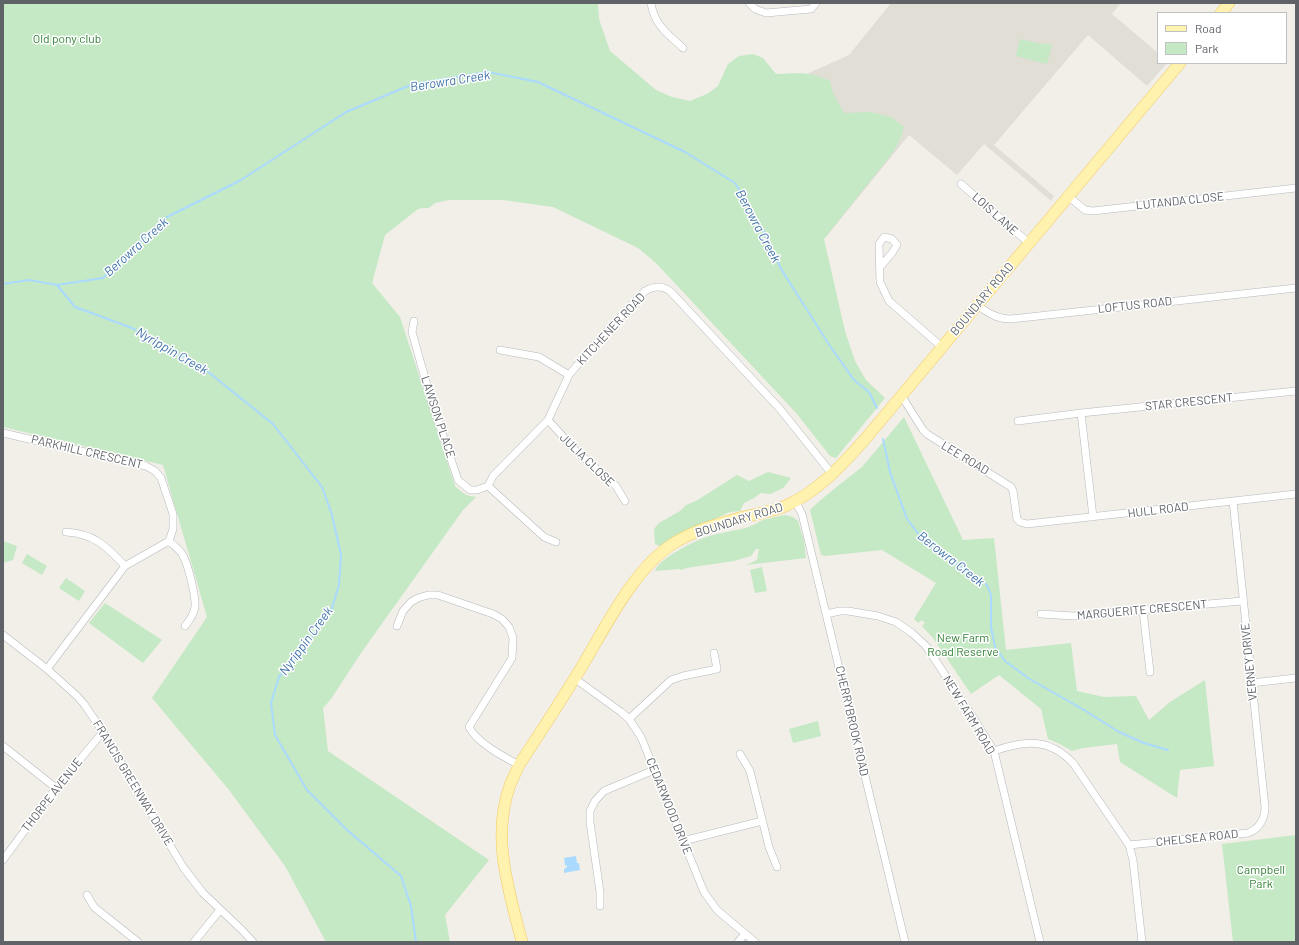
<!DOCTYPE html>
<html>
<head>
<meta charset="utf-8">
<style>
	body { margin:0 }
	#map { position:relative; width:1299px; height:945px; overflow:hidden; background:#f1efe8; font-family:Barlow,sans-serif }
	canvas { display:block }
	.frame { position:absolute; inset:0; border:4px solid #5f6368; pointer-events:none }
	.legend { position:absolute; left:1157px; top:12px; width:130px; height:52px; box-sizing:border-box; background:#fff; border:1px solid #bfc1c3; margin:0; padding:5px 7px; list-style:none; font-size:12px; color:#5f6368 }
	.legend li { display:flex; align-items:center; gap:8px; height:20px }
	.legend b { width:20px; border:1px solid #bfc1c3 }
</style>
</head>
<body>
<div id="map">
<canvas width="1299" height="945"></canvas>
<div class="frame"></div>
<ul class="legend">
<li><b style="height:5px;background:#fff2af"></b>Road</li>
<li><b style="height:11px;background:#c5e8c5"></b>Park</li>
</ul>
</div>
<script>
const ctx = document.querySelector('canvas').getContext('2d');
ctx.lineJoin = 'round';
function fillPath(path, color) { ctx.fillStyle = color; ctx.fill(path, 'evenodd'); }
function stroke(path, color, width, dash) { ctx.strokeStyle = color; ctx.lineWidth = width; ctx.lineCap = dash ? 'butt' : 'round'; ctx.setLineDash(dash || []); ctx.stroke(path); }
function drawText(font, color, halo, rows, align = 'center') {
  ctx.font = font + ' Barlow,sans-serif'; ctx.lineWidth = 3; ctx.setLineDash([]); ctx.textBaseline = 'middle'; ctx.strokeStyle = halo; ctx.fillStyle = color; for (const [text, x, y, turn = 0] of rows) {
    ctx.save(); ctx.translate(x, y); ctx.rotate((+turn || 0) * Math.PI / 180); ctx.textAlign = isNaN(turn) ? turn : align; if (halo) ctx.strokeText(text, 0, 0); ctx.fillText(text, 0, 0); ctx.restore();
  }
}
fillPath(new Path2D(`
	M891,3H1121L1112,14L1158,53V63H1167L1147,86L1088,35L994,145L1054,196L1051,201L984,144L957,175L909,135L826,237L783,76L800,77L849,55Z`), '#e1ded6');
fillPath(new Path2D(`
	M3,3H598L599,19L610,51L656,90L672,97L690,101L707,94L718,86L728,64L739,56L753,54L763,58L776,74C798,73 809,71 830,81L833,93L844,113L871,112L891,117L904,127L901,137L894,151L824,239L845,331L855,361L866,380L885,398L836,458L830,456L797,414L656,263L638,248L553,207L503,200H449L435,203L429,208H423L418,209L385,235L372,283L400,317L455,486C462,493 466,496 476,497L463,510L361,653L331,699L323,708L328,751L489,860L445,915L450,942H326L285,866L229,790L152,698L207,617L163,465L3,427Z
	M1020,39L1041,44V43L1052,45L1047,64L1016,56Z
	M904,417L963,540L994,538L1006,650L1071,643L1077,691L1104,697L1136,696L1149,720L1170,702L1205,680L1214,766L1180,770L1177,798L1120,762L1117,744L1083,748L1072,751L1060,744L1048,739L1041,709L999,675L971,694L933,638L922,626L925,623L922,620L918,623L914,619L936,583L882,550L825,556L821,555L810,510L816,504L839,485L862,467Z
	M768,472L791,478L783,488L770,494L761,493L754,498L744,503L740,511L730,512L671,539L660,546L655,544L654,529L659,523L680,511L686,505L696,501L737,475L749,481Z
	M784,515L793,517L798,521L804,541L806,558L746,565L757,560L759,549H756L751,556L734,561L686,568L682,570L679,569L655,571C658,559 695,541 706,537C719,533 733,531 746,528C752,526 757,523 763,520C769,518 777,517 784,515Z
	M3,541L17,546L13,560L3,563Z
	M27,554L47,566L42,575L22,563Z
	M762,567L767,591L755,593L750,570Z
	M66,578L85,591L79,601L59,588Z
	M105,603L162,640L143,663L89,623Z
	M818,721L821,736L793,743L789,729Z
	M1296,835V942H1233L1222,844Z`), '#c5e8c5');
fillPath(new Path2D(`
	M576,856L577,863H579L580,870L564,873V869L567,867V865L565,866L564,858Z`), '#aadaff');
stroke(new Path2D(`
	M3,284L29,280L57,285L103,278L165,218L241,180L346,112L413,84L488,72L538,82L685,152L735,183L763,230L781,269L830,346L854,380L869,392L877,408
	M57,285L75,307L132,328L202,367L273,424L322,487L332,515L341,555L339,585L331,611L311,638L279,677L271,703L275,735L307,790L346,829L401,876L411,906L416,942
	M883,439L890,472L907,519L924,541L987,585L991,595V627L995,647L1005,661L1028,678L1084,710L1119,732L1144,743L1168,750`), '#aadaff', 2);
const minor = new Path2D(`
	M651,3C654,25 668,34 683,48
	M749,3L755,9L766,13L811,9L816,3
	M961,184L1029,243
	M1068,196L1085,210L1093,211L1296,188
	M880,267L892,253L897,245L892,239L884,237L879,244L880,282L889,301L942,347
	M977,305C988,313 997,319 1011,319L1296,288
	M414,321L412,332L432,403L458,480L470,490H477L488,486
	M500,350L539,357L569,375
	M901,395L923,430L927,434L1011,487L1013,491L1017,519L1020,522L1027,524L1296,494
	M1081,413L1093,517
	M548,420L576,451L616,486L625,501
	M1018,421L1081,413L1296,391
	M3,433L146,466L155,471L161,478L173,514V529L169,541L125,566L47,669
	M488,486L493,476L548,420L569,375L593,346L645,291C654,286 663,285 671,292L780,409L832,474
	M488,486L544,537L556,542
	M795,501L802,514L905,942
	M66,532C95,534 106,546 125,566
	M169,541C173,545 179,549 182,554C188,563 196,597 195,607C194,614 190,620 185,626
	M1143,610L1150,672
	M826,614L840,611H848L878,616L896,622L912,633L926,646L976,722L994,751L1040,942
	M1041,614L1073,616L1242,601
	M397,626L403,611L411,602L418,598L428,595H438L493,614L502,619L509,627L513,638L512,658L469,727C477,743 504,757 519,765
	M3,635L47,669L77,696L84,704L103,732L183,867L203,893L242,930L253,942
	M574,678L621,712L629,719L641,737L704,892L717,910L755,942
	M1251,683L1296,678
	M629,719L671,680L683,676L717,669L714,653
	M3,746L56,788
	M994,751C1025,740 1049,738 1073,763L1129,845L1133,860L1142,942
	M740,754L750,771L769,847L777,867
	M683,841L762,821
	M1129,845L1248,833C1259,829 1265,819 1265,807L1233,501
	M3,860L56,788L103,732
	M87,895L94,907L138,942
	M600,906V892L590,822V811L595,801L604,791L654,770
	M194,942L220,910
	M738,942L745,934`);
const primary = new Path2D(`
	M1221,13L1229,3
	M522,942C509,891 491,838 510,785C513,778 516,772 519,765C540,733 561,701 581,668C605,628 634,568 674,543C693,531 717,524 739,518C754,515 768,512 783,507C817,493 842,465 866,438L1180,63`);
stroke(minor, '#b5b8bc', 8);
stroke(primary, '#f2c960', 12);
stroke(minor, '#fff', 7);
stroke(primary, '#fff2af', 11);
drawText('12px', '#348238', '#fff', [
	["Old pony club",67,39],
	["New Farm",963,638],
	["Road Reserve",963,652],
	["Campbell",1261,870],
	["Park",1261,884]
]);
drawText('12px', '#5f6368', '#fff', [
	["LUTANDA CLOSE",1180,201,-6],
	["LOIS LANE",995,214,42],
	["BOUNDARY ROAD",982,299,-50],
	["LOFTUS ROAD",1135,305,-6],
	["KITCHENER ROAD",611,329,-47],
	["STAR CRESCENT",1189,402,-6],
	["LAWSON PLACE",438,417,72],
	["PARKHILL CRESCENT",87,452,13],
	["LEE ROAD",965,458,31],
	["JULIA CLOSE",587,460,44],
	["HULL ROAD",1158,510,-7],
	["BOUNDARY ROAD",739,520,-17],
	["MARGUERITE CRESCENT",1142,610,-5],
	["VERNEY DRIVE",1249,662,-96],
	["NEW FARM ROAD",969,715,59],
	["CHERRYBROOK ROAD",852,721,77],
	["FRANCIS GREENWAY DRIVE",133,783,59],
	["THORPE AVENUE",52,795,-52],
	["CEDARWOOD DRIVE",669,806,68],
	["CHELSEA ROAD",1197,838,-6]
]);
drawText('italic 13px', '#4174aa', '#fff', [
	["Berowra Creek",450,81,-9],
	["Berowra Creek",758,226,62],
	["Berowra Creek",136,247,-42],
	["Nyrippin Creek",172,351,30],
	["Berowra Creek",951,559,38],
	["Nyrippin Creek",306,641,-54]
]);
</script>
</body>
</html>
